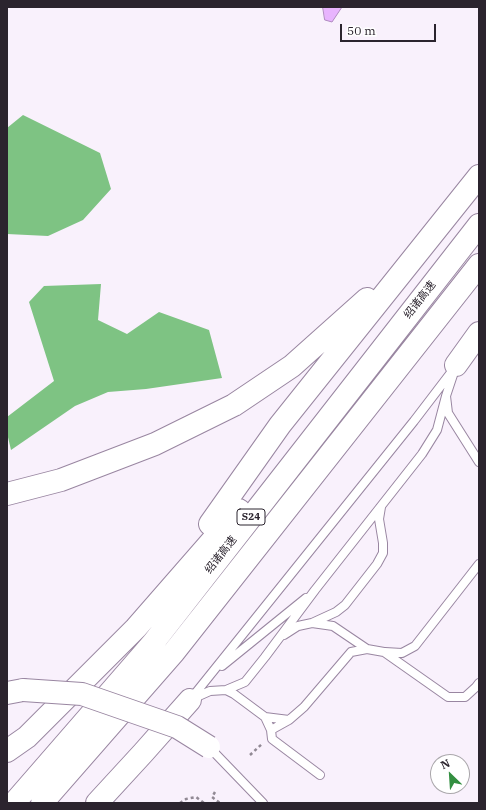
<!DOCTYPE html>
<html>
<head>
<meta charset="utf-8">
<style>
	body { margin:0 }
	#map { position:relative; width:486px; height:810px; overflow:hidden; background:#f9f1fc; font-family:"IBM Plex Serif",serif }
	canvas { display:block }
	.frame { position:absolute; inset:0; border:8px solid #2b242e; pointer-events:none }
	.north { position:absolute; left:430px; top:754px; width:40px; height:40px; box-sizing:border-box; background:#fff; border:1px solid #aaa7ab; border-radius:50%; rotate:335deg; font-size:11px; font-weight:700; line-height:16px; text-align:center; color:#2b242e }
	.north::after { content:''; display:block; margin:auto; width:14px; height:18px; background:#338f41; clip-path:polygon(50% 0,100% 100%,50% 72%,0 100%) }
	.scale { position:absolute; left:340px; top:24px; width:96px; height:18px; box-sizing:border-box; border:2px solid #2b242e; border-top:0; padding-left:5px; font-size:12px; line-height:14px; white-space:nowrap; color:#2b242e; -webkit-text-stroke:3px #fff; paint-order:stroke }
</style>
</head>
<body>
<div id="map">
<canvas width="486" height="810"></canvas>
<div class="frame"></div>
<div class="north">N</div>
<div class="scale">50 m</div>
</div>
<script>
const ctx = document.querySelector('canvas').getContext('2d');
ctx.lineJoin = 'round';
function fillPath(path, color) { ctx.fillStyle = color; ctx.fill(path, 'evenodd'); }
function stroke(path, color, width, dash) { ctx.strokeStyle = color; ctx.lineWidth = width; ctx.lineCap = dash ? 'butt' : 'round'; ctx.setLineDash(dash || []); ctx.stroke(path); }
function drawText(font, color, halo, rows, align = 'center') {
  ctx.font = font + ' "IBM Plex Serif","Noto Sans SC",serif'; ctx.lineWidth = 3; ctx.setLineDash([]); ctx.textBaseline = 'middle'; ctx.strokeStyle = halo; ctx.fillStyle = color; for (const [text, x, y, turn = 0] of rows) {
    ctx.save(); ctx.translate(x, y); ctx.rotate((+turn || 0) * Math.PI / 180); ctx.textAlign = isNaN(turn) ? turn : align; if (halo) ctx.strokeText(text, 0, 0); ctx.fillText(text, 0, 0); ctx.restore();
  }
}
fillPath(new Path2D(`
	M23,115L100,153L111,189L83,220L48,236L7,234V128Z
	M101,284L98,320L127,334L159,312L209,330L222,378L146,389L108,392L75,406L11,450L7,433V417L54,381L29,302L44,286Z`), '#7ec383');
const water = new Path2D(`
	M323,7H342L332,22L325,20Z`);
fillPath(water, '#e8b4fe');
stroke(water, '#af89c0', 1);
const lane = new Path2D(`
	M454,372L446,396L448,413L479,462
	M312,623L336,612L345,605L377,564L383,553V543L379,519L381,507
	M284,635L298,626L312,623L333,626L367,649
	M385,652L402,653L415,646L479,564
	M222,666L306,598
	M226,690L245,682L265,657L315,590L422,454L437,430L446,396
	M192,699L210,691L226,690L234,694L265,717L289,720L304,707L351,652L367,649L384,652L448,697H465L476,687L479,683
	M190,700L414,421L456,366
	M265,717L271,730L272,739L320,775
	M271,730L289,720
	M209,747L263,803`);
const highway = new Path2D(`
	M456,365L479,333
	M7,494L61,480L155,444L234,405L292,366L367,299
	M210,524L280,425L479,176
	M7,693L23,690
	M7,751L27,737L136,628L239,510
	M14,803L153,643L479,225
	M42,803L174,652L479,265
	M97,803L143,753L190,700`);
stroke(lane, '#9986a1', 10);
stroke(highway, '#9986a1', 24);
stroke(new Path2D(`
	M250,755L263,743
	M215,792L212,797L220,803
	M180,803L186,799L196,797L204,803`), '#918994', 2.5, [3, 3]);
stroke(lane, '#fff', 8);
stroke(highway, '#fff', 22);
const highwayBridge = new Path2D(`
	M23,690L82,694L177,727L209,747`);
stroke(highwayBridge, '#9986a1', 24, []);
stroke(highwayBridge, '#fff', 22);
for (const [x, y, w] of [
	[251,517,28]
]) { const box = new Path2D(); box.roundRect(x - w / 2, y - 8, w, 16, 3); ctx.fillStyle = '#fff'; ctx.fill(box); stroke(box, '#2b242e', 1); }
drawText('bold 10px', '#2b242e', null, [
	["S24",251,517]
]);
drawText('11px', '#2b242e', '#fff', [
	["绍诸高速",420,300,-52],
	["绍诸高速",221,555,-52]
]);
</script>
</body>
</html>
